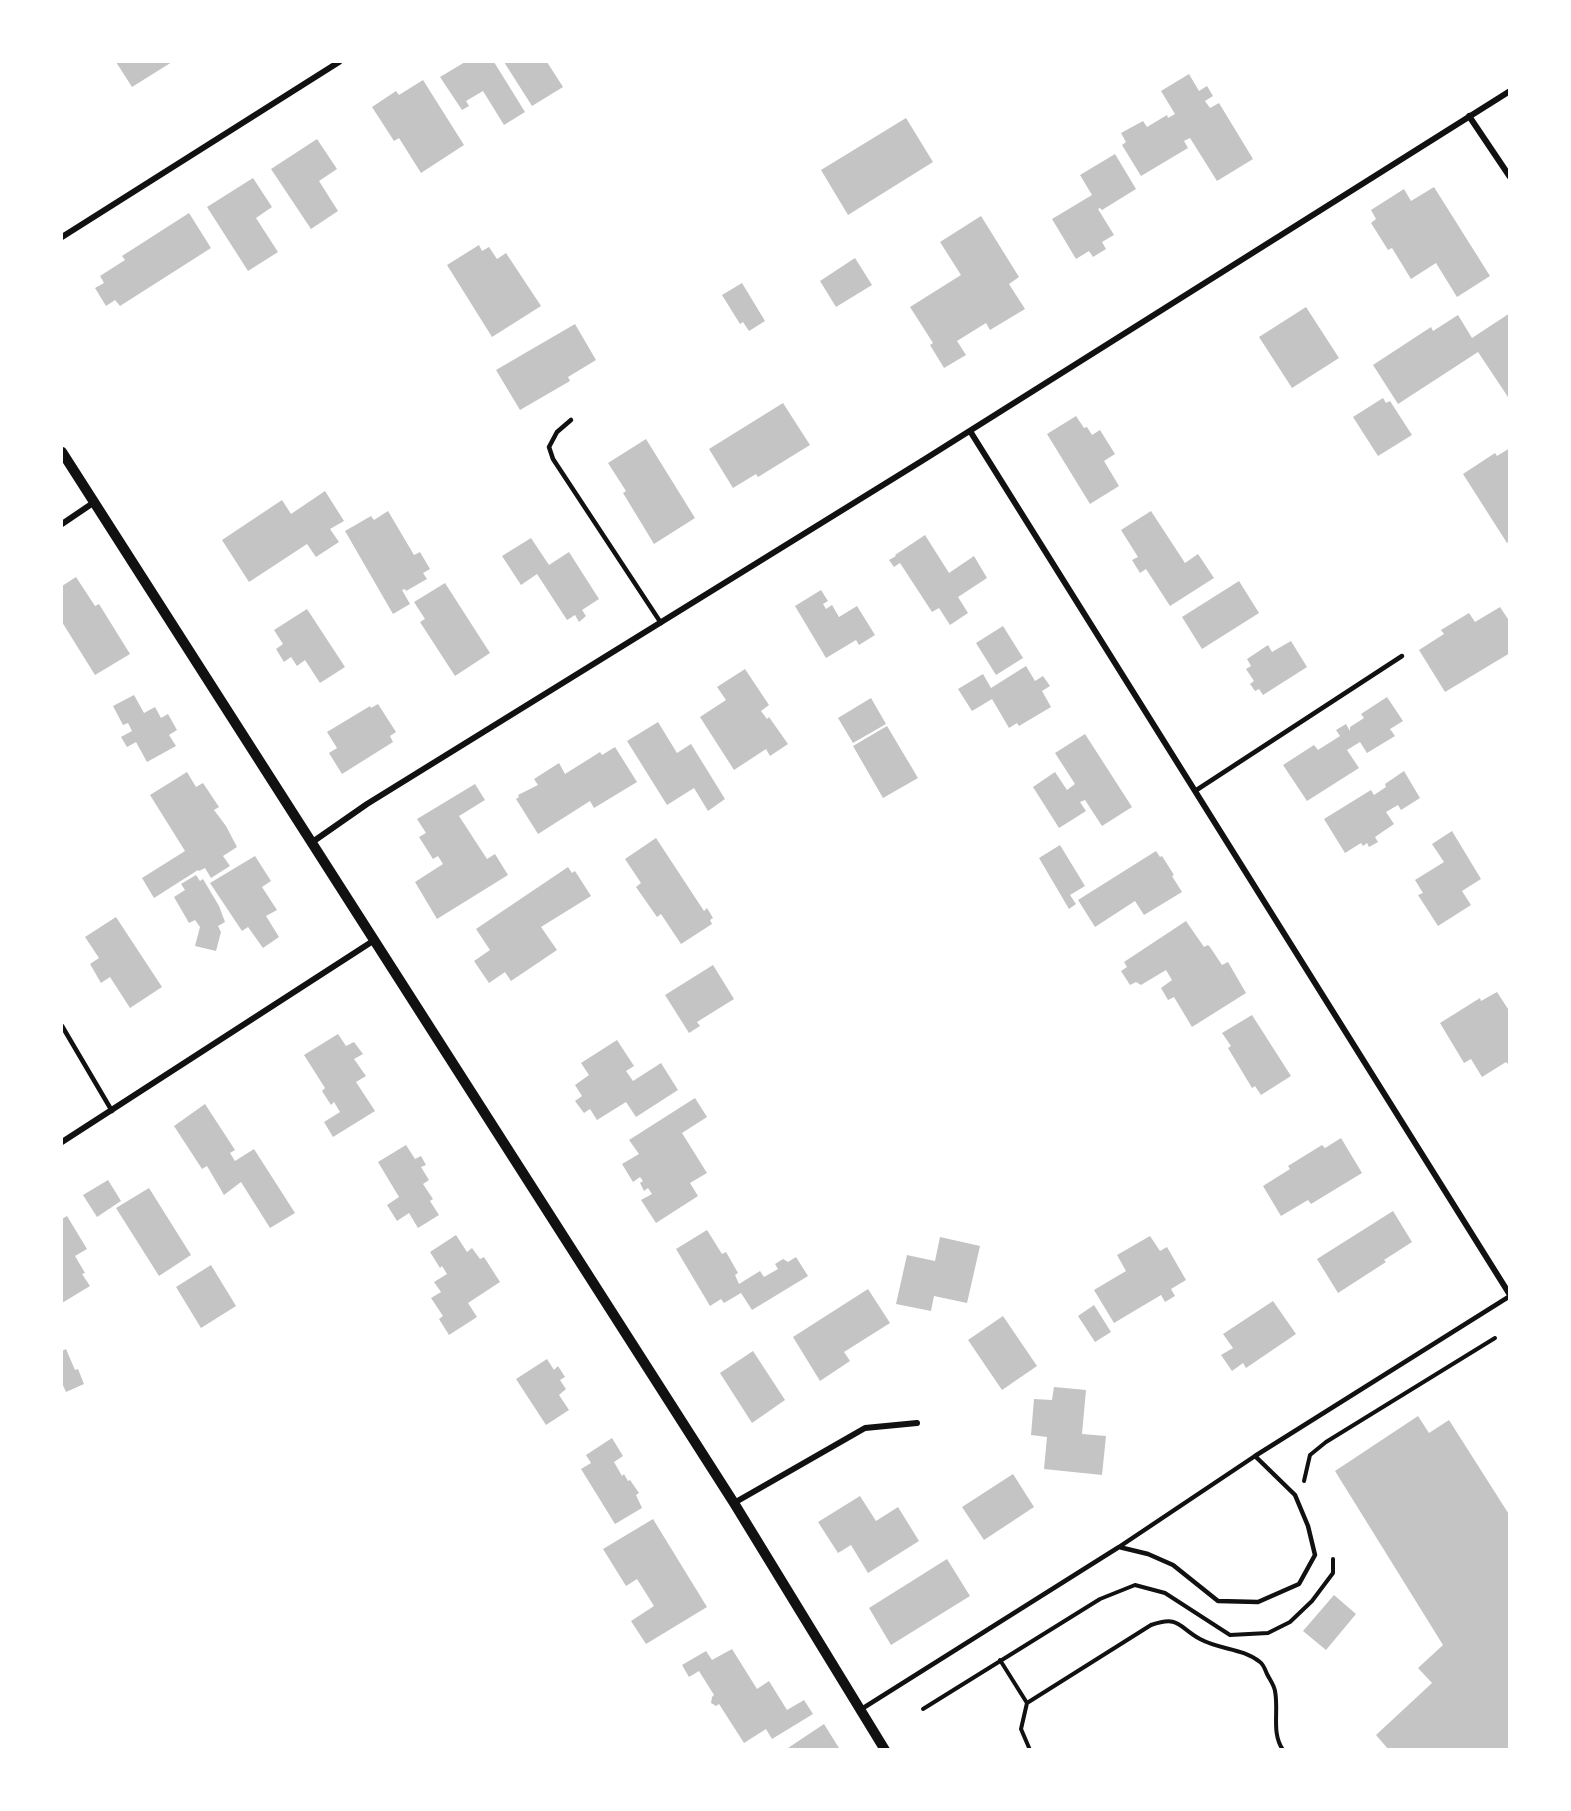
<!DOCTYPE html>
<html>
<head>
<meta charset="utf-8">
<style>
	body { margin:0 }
	#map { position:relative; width:1571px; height:1811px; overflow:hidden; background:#fff; font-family:"Asap Condensed",sans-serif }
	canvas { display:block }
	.frame { position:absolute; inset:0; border:63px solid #fff; pointer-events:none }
</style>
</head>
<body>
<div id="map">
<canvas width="1571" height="1811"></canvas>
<div class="frame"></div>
</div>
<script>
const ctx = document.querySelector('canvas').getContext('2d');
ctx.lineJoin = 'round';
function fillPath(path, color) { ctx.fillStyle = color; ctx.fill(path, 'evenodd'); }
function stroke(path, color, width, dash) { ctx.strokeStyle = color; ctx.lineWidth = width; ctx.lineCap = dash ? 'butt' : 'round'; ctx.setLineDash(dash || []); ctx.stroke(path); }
fillPath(new Path2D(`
	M116,62H172L132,87Z
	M465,62H494L525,112L504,125L483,91L466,101L469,106L462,110L440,77Z
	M504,62H547L563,87L532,106Z
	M1189,74L1199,91L1207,86L1213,96L1205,101L1210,108L1219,103L1253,159L1217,181L1190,138L1184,141L1188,148L1141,176L1122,145L1126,142L1121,133L1143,121L1147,127L1167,115L1168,118L1175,114L1161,91Z
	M423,80L464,145L421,173L399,138L394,141L372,107L396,91L399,95Z
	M906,118L933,162L848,215L821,170Z
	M317,139L337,169L319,181L338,211L311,229L271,169Z
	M1115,154L1136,189L1102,210L1100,208L1098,209L1114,235L1102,242L1106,249L1093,257L1089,251L1076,259L1052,219L1092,195L1080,175Z
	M253,178L272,207L256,218L278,252L248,271L207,207Z
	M1434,187L1490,276L1457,297L1436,263L1411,279L1392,248L1388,250L1371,223L1376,219L1371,210L1404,189L1411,201Z
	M189,213L211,248L120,306L115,300L106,306L95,288L104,283L100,276L125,260L122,256Z
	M981,216L1019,277L1009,284L1025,309L990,330L986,323L957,341L966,355L944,368L930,345L933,343L910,307L961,275L940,242Z
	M479,245L482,251L489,247L497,259L506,253L541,306L492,337L447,265Z
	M855,258L872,285L836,307L820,281Z
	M742,283L765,321L749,331L743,322L740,324L722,295Z
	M1306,307L1339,358L1292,388L1259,337Z
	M1510,313V396L1508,397L1478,352L1398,404L1373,365L1431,327L1433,331L1458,315L1472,338Z
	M575,324L596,360L568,377L570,381L520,410L496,370Z
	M1383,398L1386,403L1390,401L1412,435L1378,456L1353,417Z
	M783,403L810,445L758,477L756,474L733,488L709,449Z
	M1076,416L1084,428L1087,427L1092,435L1100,430L1115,454L1104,461L1119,486L1090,504L1047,434Z
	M646,439L695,518L654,544L623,493L626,491L608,463Z
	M1510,448V541L1507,543L1463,474L1495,453L1497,456Z
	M325,491L344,521L330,529L339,542L316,557L307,544L249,582L222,540L282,500L291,514Z
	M388,511L414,555L420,552L430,569L423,573L427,579L406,591L405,589L402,590L410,604L393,614L345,531L371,516L374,520Z
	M1151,511L1185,563L1198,554L1214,578L1170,606L1146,569L1140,573L1132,560L1138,557L1121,530Z
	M925,535L949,573L974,556L987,578L958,597L968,613L950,625L939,608L932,612L900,563L894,567L889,560L896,556L895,555Z
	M531,538L549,565L569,552L599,599L582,610L586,616L579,622L575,615L567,620L537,574L521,585L502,556Z
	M76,577L95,606L99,604L130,654L95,675L62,622V586Z
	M1239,581L1259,613L1202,649L1182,617Z
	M445,583L490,653L455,676L420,622L425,619L414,602Z
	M821,590L828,601L823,604L826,609L832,605L839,617L857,606L875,635L859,645L856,640L826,658L795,606Z
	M1500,607L1510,622V653L1445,692L1419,650L1444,634L1441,630L1469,613L1475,622Z
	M307,609L345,667L320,683L305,660L297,666L291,657L284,662L276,649L283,644L274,630Z
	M1003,626L1023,658L996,675L976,643Z
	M1291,641L1307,667L1263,695L1259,689L1255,691L1250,684L1254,681L1246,669L1251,666L1247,659L1268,645L1272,652Z
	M1026,666L1035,681L1043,676L1050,686L1042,691L1051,707L1019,726L1017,723L1009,728L992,699L972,711L958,689L983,674L991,688Z
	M745,669L769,705L761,711L767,719L769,717L788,744L770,756L766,749L734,770L700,717L726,700L717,687Z
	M134,695L144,713L155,707L161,718L168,714L177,730L169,735L176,746L147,762L136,742L127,747L121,737L132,731L128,723L123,725L113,706Z
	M1387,697L1403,721L1390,729L1395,736L1367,753L1360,742L1347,750L1359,768L1307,801L1283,765L1314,745L1318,750L1340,736L1336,730L1346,724L1350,731V727L1364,718L1361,714Z
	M871,698L886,724L853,743L838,718Z
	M378,704L396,732L390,736L393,742L342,774L329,753L337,748L327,732L370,706L371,708Z
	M658,722L677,753L691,744L725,799L708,811L694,788L667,805L627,741Z
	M887,726L918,778L883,798L853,746Z
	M1085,734L1132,807L1102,826L1085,800L1080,802L1086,811L1059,828L1033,787L1055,772L1067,790L1075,784L1055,753Z
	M615,747L637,782L594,808L590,801L538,834L516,799L519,797L518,795L538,785L534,779L559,763L565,774L600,752L602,755Z
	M1404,771L1420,798L1401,810L1398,805L1386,812L1394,824L1375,837L1378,842L1369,847L1367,843L1363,846L1361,843L1345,853L1324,819L1371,790L1374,795L1386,787L1385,784Z
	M187,772L196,787L203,783L219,807L214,810L226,826L237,847L223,856L230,866L211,878L205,868L199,871L198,870L154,898L142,878L185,851L150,795Z
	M475,784L485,800L459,816L487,859L495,854L508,875L437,919L415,882L443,864L438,856L433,859L419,837L426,833L417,819Z
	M1452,831L1481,879L1462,891L1471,905L1438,926L1418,895L1423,893L1415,880L1444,862L1432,844Z
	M656,838L704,911L707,908L713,918L710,920L712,924L681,944L661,914L657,917L636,887L641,883L625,859Z
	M1060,845L1085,886L1070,895L1076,904L1069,909L1039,858Z
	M1156,851L1160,857L1162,856L1174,875L1172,876L1182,892L1144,915L1135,901L1095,927L1078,900Z
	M255,856L271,881L262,887L277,910L266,916L279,937L263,948L248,927L242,931L210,883Z
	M568,867L572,873L575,871L591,896L541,927L557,950L511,981L505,972L489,983L474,961L490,950L476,929Z
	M196,875L200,881L203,879L219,906L225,922L218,926L221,932L216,951L195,946L200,927L195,920L189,923L174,897L185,890L181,884Z
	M116,917L162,987L130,1008L110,977L101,983L90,964L99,958L85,937Z
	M1186,921L1204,947L1208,945L1210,947L1222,965L1228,962L1246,993L1192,1027L1174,997L1168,1000L1161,988L1172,980L1166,970L1141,985L1136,982L1130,985L1121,971L1127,967L1124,962Z
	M713,965L734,999L697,1022L700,1026L689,1033L665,995Z
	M1497,992L1510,1012V1066L1506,1062L1482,1077L1471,1059L1464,1063L1440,1023L1480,998L1481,1001Z
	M1252,1015L1291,1076L1261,1095L1255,1086L1252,1088L1228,1048L1231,1046L1222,1033Z
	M338,1034L346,1046L354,1042L363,1054L354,1059L366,1076L356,1082L375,1111L333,1137L324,1122L340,1112L334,1102L331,1105L322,1091L325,1088L304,1055Z
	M617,1040L634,1066L626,1071L633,1081L661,1063L678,1090L636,1117L626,1102L597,1120L590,1109L584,1113L575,1101L582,1096L575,1085L589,1075L581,1063Z
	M695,1098L707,1117L682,1133L707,1173L690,1183L698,1196L656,1223L641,1200L652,1194L648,1188L644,1191L640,1183L643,1181L640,1177L633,1182L622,1164L639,1154L629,1140Z
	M205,1104L235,1150L230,1153L235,1161L254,1149L295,1213L270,1228L241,1182L224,1195L207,1166L202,1169L174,1126Z
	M1341,1138L1362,1173L1311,1204L1308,1200L1281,1216L1263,1186L1290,1169L1288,1166L1322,1145L1325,1148Z
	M406,1145L415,1159L421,1156L426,1165L421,1167L429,1180L423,1184L433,1199L430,1201L439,1215L418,1228L409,1213L397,1221L387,1205L399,1197L378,1162Z
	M108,1180L121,1201L97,1217L83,1195Z
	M149,1188L191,1255L159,1276L116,1208Z
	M1393,1211L1412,1242L1384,1260L1386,1262L1338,1293L1317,1259Z
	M67,1216L87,1249L75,1256L85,1273L82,1274L90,1286L62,1303V1219Z
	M707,1230L722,1254L726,1252L738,1273L735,1275L739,1284L760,1271L764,1277L778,1269L775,1264L783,1259L788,1262L796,1257L808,1276L752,1310L741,1293L724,1303L721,1299L710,1306L676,1249Z
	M456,1235L467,1252L472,1248L480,1259L484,1257L500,1282L468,1303L477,1317L449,1335L439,1319L443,1316L431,1298L441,1292L434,1282L447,1274L442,1266L440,1268L430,1252Z
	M1150,1236L1160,1251L1167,1247L1186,1280L1171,1289L1175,1296L1165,1302L1161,1295L1114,1323L1094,1290L1126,1271L1117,1255Z
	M940,1237L980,1246L967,1303L934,1296L931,1311L896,1304L907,1255L935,1261Z
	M211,1265L236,1306L201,1328L176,1287Z
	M868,1289L890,1323L844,1352L850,1361L820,1381L793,1337Z
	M1273,1301L1296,1334L1246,1368L1243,1363L1232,1371L1221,1355L1233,1348L1223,1334Z
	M1094,1305L1111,1332L1095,1342L1078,1316Z
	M1003,1316L1037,1366L1002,1390L968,1340Z
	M66,1349L75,1370L78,1369L84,1384L66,1392L62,1383V1351Z
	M753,1351L785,1400L752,1423L720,1373Z
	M547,1359L554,1370L558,1366L565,1377L560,1380L566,1389L559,1395L569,1410L546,1425L516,1379Z
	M1054,1387L1086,1390L1082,1434L1106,1436L1102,1475L1044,1469L1047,1437L1031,1435L1034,1399L1052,1400Z
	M1418,1416L1429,1433L1449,1420L1510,1516V1750H1389L1376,1735L1432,1683L1418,1668L1443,1645L1335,1471Z
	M612,1438L623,1456L614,1462L622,1476L624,1474L628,1481L630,1480L639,1493L636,1495L642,1508L615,1524L581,1469L591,1463L586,1455Z
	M1013,1474L1034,1507L984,1540L962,1507Z
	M860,1496L876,1521L898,1507L919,1541L868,1573L851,1545L838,1553L818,1522Z
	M653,1519L707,1607L646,1644L631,1621L654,1606L637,1579L626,1586L603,1549Z
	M947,1559L970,1596L891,1645L869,1608Z
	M1334,1595L1356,1614L1326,1650L1303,1631Z
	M732,1649L757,1689L769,1681L787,1710L804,1700L813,1714L772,1739L766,1729L744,1743L719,1704L716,1706L711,1703L712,1697L714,1695L699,1671L689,1677L682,1665L706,1651L712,1660Z
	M824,1724L839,1748L837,1750H785Z`), '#c4c4c4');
stroke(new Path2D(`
	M1304,1481L1310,1455L1326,1442L1495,1338
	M1000,1660L1027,1703
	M923,1709L1100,1599L1135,1585L1165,1593L1230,1635L1268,1633L1290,1622L1312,1601L1333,1573V1559
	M1030,1750L1021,1729L1027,1703L1151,1625C1180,1615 1178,1627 1200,1639C1220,1650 1243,1648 1260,1662C1264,1665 1265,1670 1267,1674C1270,1680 1274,1685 1275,1691C1279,1711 1271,1733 1283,1750`), '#111', 4);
stroke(new Path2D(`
	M571,420L557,432L549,447L553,459L661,623
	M1195,791L1402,656
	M62,1026L112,1111
	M1119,1547L1148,1554L1173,1565L1218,1601L1258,1602L1299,1584L1315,1555L1308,1526L1295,1495L1255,1456L1510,1296
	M860,1710L1119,1547L1255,1456`), '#111', 4.5);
stroke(new Path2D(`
	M1469,116L1510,177
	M62,237L339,62
	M970,431L1510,1295
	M62,524L93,503
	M311,843L367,804L925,459L1510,91
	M62,1142L373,941
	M734,1503L865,1428L917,1423`), '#111', 6);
stroke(new Path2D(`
	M62,452L734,1503L885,1750`), '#111', 10);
</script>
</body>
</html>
